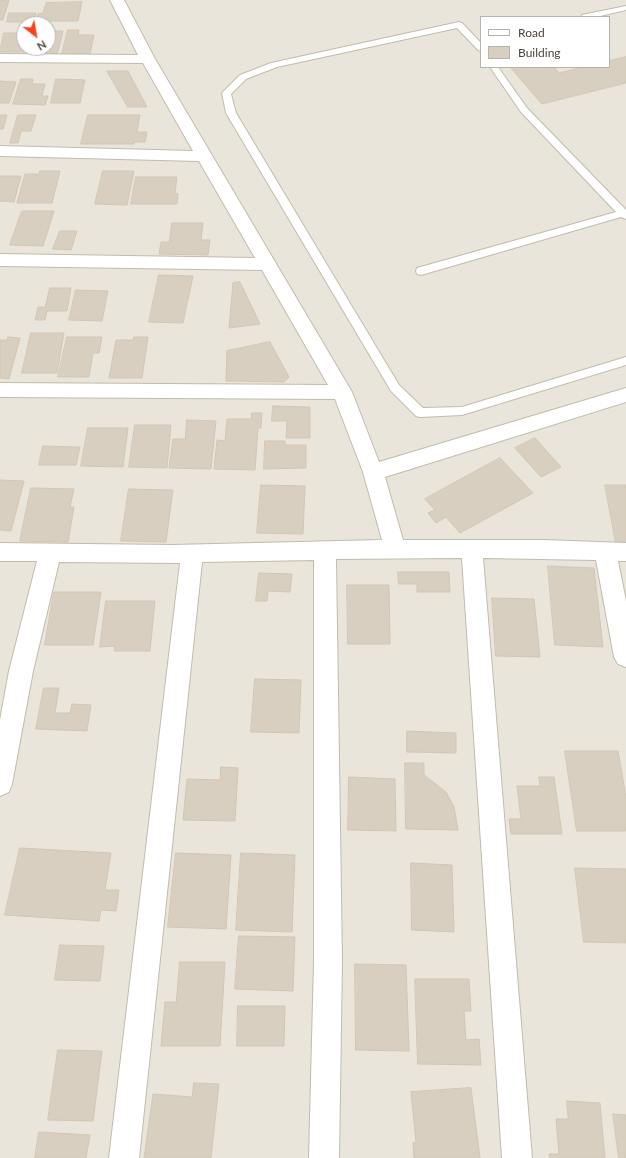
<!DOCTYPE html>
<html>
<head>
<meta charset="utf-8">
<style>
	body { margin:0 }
	#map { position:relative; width:626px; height:1158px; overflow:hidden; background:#f6f3ec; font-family:Lato,sans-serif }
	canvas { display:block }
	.legend { position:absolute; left:480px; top:16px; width:130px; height:52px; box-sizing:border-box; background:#fff; border:1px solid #b7b4b0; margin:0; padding:5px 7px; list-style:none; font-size:12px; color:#4b4439 }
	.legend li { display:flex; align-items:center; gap:8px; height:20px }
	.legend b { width:20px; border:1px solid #b7b4b0 }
	.north { position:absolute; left:16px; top:16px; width:40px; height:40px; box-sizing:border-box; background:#fff; border:1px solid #b7b4b0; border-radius:50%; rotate:149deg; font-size:11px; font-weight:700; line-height:16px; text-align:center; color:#4b4439 }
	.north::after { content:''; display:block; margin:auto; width:14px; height:18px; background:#fc3f1d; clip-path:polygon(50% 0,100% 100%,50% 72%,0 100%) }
</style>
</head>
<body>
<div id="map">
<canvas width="626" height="1158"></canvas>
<ul class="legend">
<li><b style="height:5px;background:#fff"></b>Road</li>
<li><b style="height:11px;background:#d8cfc1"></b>Building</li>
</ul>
<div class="north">N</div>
</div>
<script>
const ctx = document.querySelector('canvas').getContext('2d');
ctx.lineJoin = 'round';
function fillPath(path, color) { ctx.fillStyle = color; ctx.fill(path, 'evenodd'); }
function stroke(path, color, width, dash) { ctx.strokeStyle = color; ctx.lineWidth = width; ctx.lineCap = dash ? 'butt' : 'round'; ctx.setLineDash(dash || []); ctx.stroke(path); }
fillPath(new Path2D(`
	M0,0H626V1158H0ZM481,17H609V67H481ZM24,24H48V48H24Z`), '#eae5da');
const building = new Path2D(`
	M0,0H9L3,20H0Z
	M82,2L78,21H36L38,14L43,13L46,3Z
	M9,13H36L34,22H7Z
	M68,30H79L78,35H94L90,54H62Z
	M54,31H63L57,55H31L33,48H48V34H54Z
	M4,33H24V52H0Z
	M626,57V83L542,104L510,67H554L559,73L583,67H609V61Z
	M107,71H128L147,107H128Z
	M21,79H33L32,84H45L42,96H48L45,105L13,104Z
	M56,79L85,80L80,103H51Z
	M0,81L16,82L9,103H0Z
	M0,115H7L3,129H0Z
	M18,115H36L31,131H21L18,143H10Z
	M88,115H140L137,132H147L145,142H134V144H81Z
	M40,171H60L52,203H17L25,174H39Z
	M103,171H134L127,205L95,204Z
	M0,176H21L14,202L0,201Z
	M136,177H177L175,193L178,194L177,204H131Z
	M22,211H54L43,246L10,245Z
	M172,223H203L201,240H210L208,255L159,254L161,242H169Z
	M60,231H77L71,250L53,249Z
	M159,275L193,276L183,323L149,322Z
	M240,282L260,324L229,328L233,283Z
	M50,288H71L67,311H47L45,320H35L38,307H45Z
	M76,290L108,291L102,321L69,320Z
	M31,333H64L57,373H22Z
	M8,337L20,338L9,379L0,378V340H7Z
	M67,337H102L99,353H93L89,377H58Z
	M134,337H148L142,378H109L116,340H133Z
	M270,342L289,377L284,382L226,381L227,351Z
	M273,406L310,407V438H286L287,421H272Z
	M252,413H262L261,428H258L255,470L214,469L217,440L225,441L227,419H251Z
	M187,420L216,421L211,469L169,468L173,439H185Z
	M135,425H171L167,468L129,467Z
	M88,428H128L123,467L81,466Z
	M535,438L561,467L541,477L515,448Z
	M265,441H285V445H306V468L264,469Z
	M43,446L80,447L76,465H39Z
	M500,458L533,493L460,533L446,517L436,523L428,513L435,510L425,499Z
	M0,480L24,481L11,531L0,530Z
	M261,485L305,486L303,534L257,533Z
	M605,485H626V543H616Z
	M31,488L74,489L70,507H74L68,542L20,541Z
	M129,489L173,490L166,542L121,541Z
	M548,566L594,568L603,647L555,645Z
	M398,572H449L450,592H417V584H399Z
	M259,573L292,574L290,592L268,591L267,601H256Z
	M347,585H389L390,644H348Z
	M54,592H101L93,645H45Z
	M492,598L534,599L540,657L496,656Z
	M106,601H155L150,651H114L115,646L100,647Z
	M255,679L301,680L299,733L251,732Z
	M44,688H59L55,713H70L72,704L91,705L87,731L36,729Z
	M407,731L456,733V753L407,752Z
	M565,751H618L626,797V831H577Z
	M405,763H424V775L446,792L454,807L458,830L406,829Z
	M221,767L238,768L235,821L183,820L187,779L220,780Z
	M349,777L395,779L396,831L348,830Z
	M539,777H554L562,834H511L509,819H521L517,786H540Z
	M20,848L111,853L105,890H119L116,911L101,910L99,921L5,915Z
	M176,853L231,855L226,929L168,927Z
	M241,853L295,855L292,932L236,930Z
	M411,863L452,865L454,932L412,930Z
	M575,868L626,869V943L584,942Z
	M239,936L295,937L293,991L235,989Z
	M60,945L104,946L100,981L55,980Z
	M180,962H225L220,1046H161L165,1002H176Z
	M355,964L406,965L409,1051L356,1050Z
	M415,979H469L471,1011H464L466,1040L479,1039L481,1065L418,1064Z
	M238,1006H285L284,1046H237Z
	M58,1050L102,1051L93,1121L48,1120Z
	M194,1083L219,1084L211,1158H144L153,1094L192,1097Z
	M471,1088L480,1158H414L413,1143L416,1142L411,1092Z
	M567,1101L600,1103L605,1158H550L549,1154H559L556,1119H568Z
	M613,1114L626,1115V1158H619Z
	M39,1132L90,1135L86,1158H35Z`);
fillPath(building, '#d8cfc1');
stroke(building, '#d3c7b4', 1);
const lane = new Path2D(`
	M626,6V10L596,17H581L582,15Z
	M459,22L462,23L481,43V51L478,50L457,28L277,67L246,79L231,94L236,113L399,385L423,408L462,407L626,357V365L462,415L420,417L416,416L391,391L226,113L222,93L240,75L271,63Z
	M490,67H498L527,108L626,210V219L621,217L421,275L417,274L416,271L417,268L616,212L521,112Z`);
const street = new Path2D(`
	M110,0H124L155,59L352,392L379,462L626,388V402L385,477L403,540H544L626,543V561H618L626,601V667L618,664L614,657L596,560L483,558L532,1158H502L462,558L336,559L342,961L339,1158H309L314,961V560L202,562L139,1158H109L180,563L59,562L33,671L12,784L9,792L0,796V720L9,671L37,561H0V543L172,545L382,540L363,472L335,399L0,397V383L328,385L262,270L0,266V254L255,258L199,161L0,156V146L193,151L143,63L0,62V54L138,55Z`);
stroke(lane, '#c2bbae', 2);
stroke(street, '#c2bbae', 2);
fillPath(lane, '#fff');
fillPath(street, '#fff');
</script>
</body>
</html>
